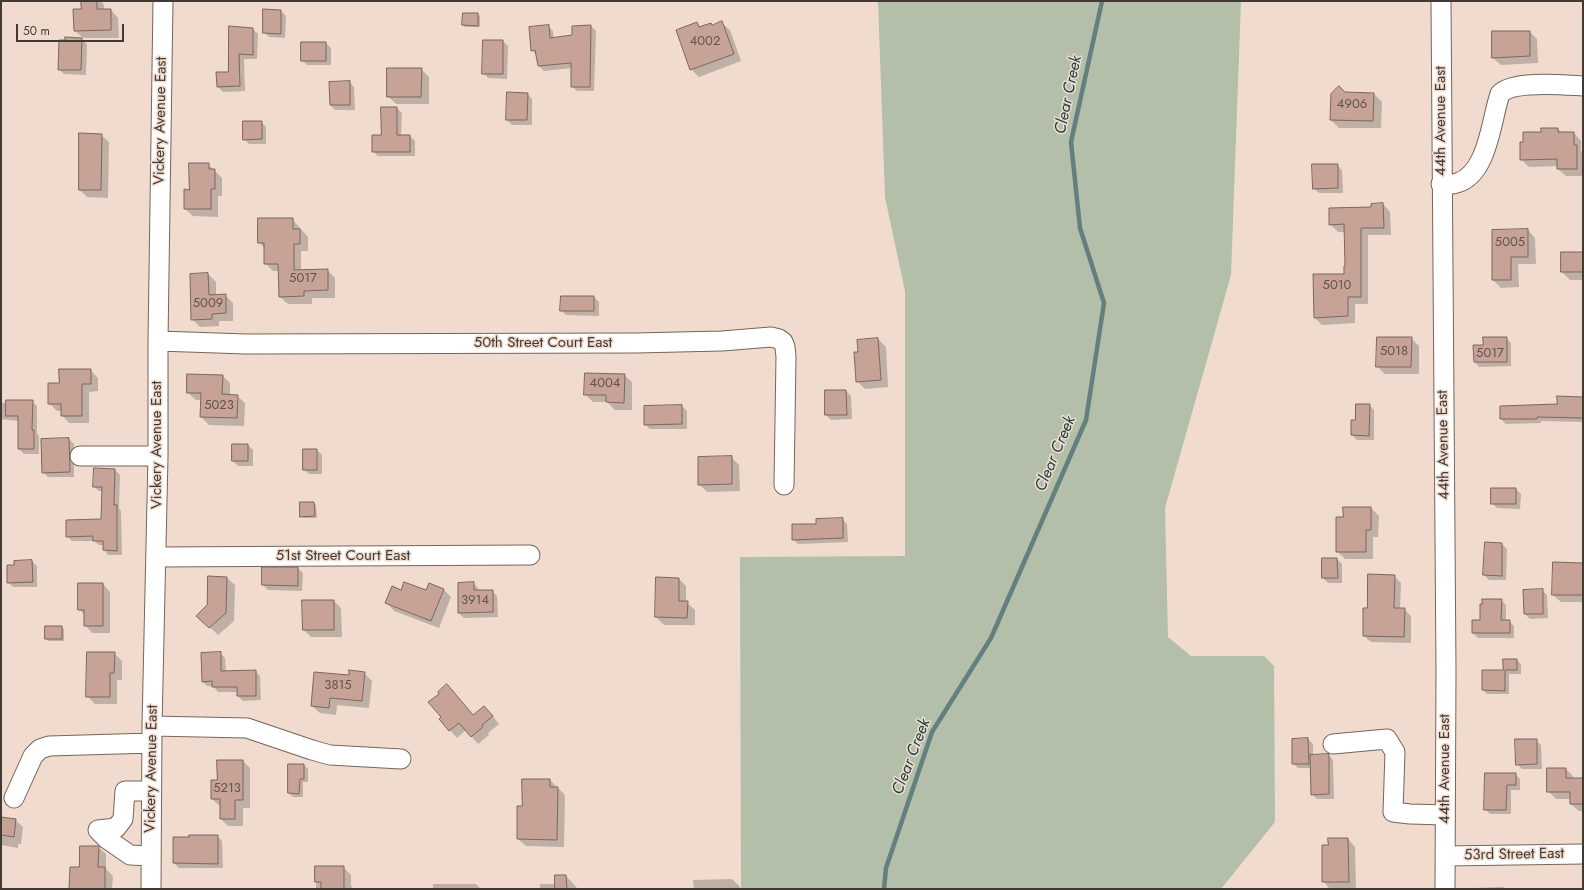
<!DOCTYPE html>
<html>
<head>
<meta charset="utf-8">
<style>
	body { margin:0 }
	#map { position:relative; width:1584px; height:890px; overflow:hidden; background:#f0dbce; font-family:Jost,sans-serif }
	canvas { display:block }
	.frame { position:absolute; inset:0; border:2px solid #413934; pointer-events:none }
	.scale { position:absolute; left:16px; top:24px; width:108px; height:18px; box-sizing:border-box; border:2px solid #413934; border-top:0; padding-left:5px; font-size:12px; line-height:14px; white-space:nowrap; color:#413934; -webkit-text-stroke:3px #f0dbce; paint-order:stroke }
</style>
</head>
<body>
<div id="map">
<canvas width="1584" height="890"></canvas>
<div class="frame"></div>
<div class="scale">50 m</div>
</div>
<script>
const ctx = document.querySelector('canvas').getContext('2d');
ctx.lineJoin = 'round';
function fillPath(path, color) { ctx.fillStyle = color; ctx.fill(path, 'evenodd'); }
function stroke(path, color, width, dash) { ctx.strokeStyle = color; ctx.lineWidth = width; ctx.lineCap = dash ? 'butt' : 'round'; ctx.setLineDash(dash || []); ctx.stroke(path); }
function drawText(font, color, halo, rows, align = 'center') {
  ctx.font = font + ' Jost,sans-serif'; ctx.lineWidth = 3; ctx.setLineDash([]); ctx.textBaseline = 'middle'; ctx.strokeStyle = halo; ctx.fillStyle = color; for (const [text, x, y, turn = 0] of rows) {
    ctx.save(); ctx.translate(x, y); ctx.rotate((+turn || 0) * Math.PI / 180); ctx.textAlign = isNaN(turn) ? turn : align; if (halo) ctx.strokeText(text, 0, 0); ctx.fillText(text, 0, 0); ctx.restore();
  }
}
fillPath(new Path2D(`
	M878,1H1241L1231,275L1165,508L1168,637L1191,656H1264L1274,666L1275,822L1221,889H741L740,557L905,556V291L885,197Z`), '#b3bfa9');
fillPath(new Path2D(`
	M82,1H101L104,5V10H111L118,18L119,38H83L75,31L82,10Z
	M281,11L286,16L285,38L269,37L264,32Z
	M464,14H478L480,16V27H465L463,25Z
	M722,23L730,30L741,61L699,77L691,69L697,24L701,27L713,26Z
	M548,26L553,31L554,39L573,36L591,26L596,31L594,91H577L572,86V68L544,71L539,66L537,55L532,50Z
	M230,27L253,29L258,34L257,59H244L245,91L223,92L218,87L229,73Z
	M1530,32L1537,39L1538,63L1501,65L1493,58Z
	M82,39L87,44L86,75L64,74L59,69L66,41Z
	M484,41H503L508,46L507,79L488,78L483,73Z
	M326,43L331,48V65H307L302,60Z
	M421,69L429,77V104H396L388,96Z
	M349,82L354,87L355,110H335L330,105Z
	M1345,93L1374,94L1382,102L1381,128H1339L1331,120L1332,95Z
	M527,94L532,99V125H512L507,120Z
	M397,108L402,113L401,136H410L415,141V156H378L373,151Z
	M261,122L266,127V144H249L244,139Z
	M1558,129L1562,133H1574L1581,141V151L1583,153V176H1566L1558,169V166L1529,167L1521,159Z
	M101,135L109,142L108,198L87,197L80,190Z
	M208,164L222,178V196H218V217L193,216L185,209L190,191Z
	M1337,165L1342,170L1343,193H1319L1314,188Z
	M1383,204L1390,212L1391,235H1368V304H1355V323L1322,325L1315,318L1345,275L1346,267L1345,232H1338L1330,224Z
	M292,219L308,237V251H301V271L327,270L335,278V298H312V304H288L280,297L279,271H273L265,263V249L259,242Z
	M1528,230L1535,238L1536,264H1518L1519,287L1501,288L1493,280Z
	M1562,253H1583V280H1570L1562,272Z
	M208,274L216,282V295H225L233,303V321H219V326L200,327L192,319Z
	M594,297L599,302V316L566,315L561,310Z
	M1411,338L1419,346V374H1385L1377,366Z
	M1506,338L1511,343V366L1479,367L1475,362L1484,346Z
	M878,339L886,347L888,387L865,389L857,381L859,353Z
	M90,370L98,378V391L89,392V423H69L62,415V411H57L49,403L60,384Z
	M624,375L632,382V410H615L607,402H593L585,394Z
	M223,376L230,383V395L237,396L245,403L244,426L209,425L201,417L202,400H196L188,393Z
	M846,391L851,396L852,419L831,420L826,415Z
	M1583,398V422L1541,421V423L1506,424L1501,419L1558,405Z
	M32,401L37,406V433L39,436V454H24L19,449V421L1,419V403Z
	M1369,405L1374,410V440H1357L1352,435L1356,421Z
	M682,406L687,411V429H650L645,424Z
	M69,439L74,444V477H48L43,472Z
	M233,445H248L253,450V466H238L233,461Z
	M317,450L322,455V474H309L304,470Z
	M731,457L739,465L740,491L707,492L699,484Z
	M95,469L115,470L120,475L119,508L121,511L122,555H108L104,550V545H99L94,541H72L67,536L102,520L103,491H99L94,487Z
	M1516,489L1521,494L1520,509L1497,508L1492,503Z
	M301,503H314L316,505L317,518H304L301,516Z
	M1371,508L1379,516L1378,537H1373V559H1345L1337,551L1344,518Z
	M842,519L847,524L848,542L798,544L793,539L817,524Z
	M1502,544L1507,549L1506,580H1489L1484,575Z
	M1337,559L1342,564V583H1328L1323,578Z
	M32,561L37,566V587H13L8,582L15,566Z
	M1583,564V602H1561L1553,595Z
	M263,568H298L303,573L302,591L268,590L263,585Z
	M1394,576L1401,583L1400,609H1404L1411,616V643L1371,642L1364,636L1368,609Z
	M227,578L235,585L234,621L218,635L205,623L208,606Z
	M679,579L686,586V602L695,610V625H664L656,617Z
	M473,583L478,588L479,591H492L497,596L498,617L464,618L459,613Z
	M103,584L110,592V633H92L85,625V615L79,609Z
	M443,589L451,597L439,628L394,611L387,603L402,591L426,592Z
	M1524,590H1542L1547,595L1548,618L1530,619L1525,614Z
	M1501,600L1506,605V621H1509L1514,626V638H1478L1473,633L1481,621Z
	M334,601L341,608L342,637H311L304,630Z
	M62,627L64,629V641H48L46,639Z
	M114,653L122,661V680H117V704H95L87,696Z
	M220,653L225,658L226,672L255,671L260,676L261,700L243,701L238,696V692H218L213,686H207L202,681Z
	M1517,660L1521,664V674H1509V694H1487L1483,690Z
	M364,673L372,681L369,708L337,705L336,715L320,713L312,706L350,676Z
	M447,685L474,716L491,714L499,724L488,733L489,735L478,744L466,730L457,738L440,719L442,717L440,694Z
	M1308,739L1313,744V755H1328L1333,760L1334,799H1317L1312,794V768H1298L1293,763Z
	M1536,740L1541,745L1542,769H1522L1517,764Z
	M243,761L250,768V808H243V826H228L221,819V807L212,799V781H218Z
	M304,765L308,769V782H303V797H293L289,793Z
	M1566,769L1573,776V779H1583V820L1582,811H1579L1571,804V799H1556L1548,791Z
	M1515,774L1520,779V790H1511V814H1490L1485,809Z
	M550,780L565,795L564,847L526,846L518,839L523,807Z
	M1,818L15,820L23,827L21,844H18V848L1,845Z
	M217,836L222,841L223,868H179L174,863Z
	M1348,839L1355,847L1356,889H1330L1323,881L1329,846Z
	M98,847L106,854V869L113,876L112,889H70L80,868Z
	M316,867H343L351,875V886L354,889H316Z
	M566,876L578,889H540V884H556Z
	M732,879L740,887V889H694L693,880Z
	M433,884H476L481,889H433Z
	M1504,887L1506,889H1473V888Z`), '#0003');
stroke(new Path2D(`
	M884,889L886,868L932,732L991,638L1086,420L1104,303L1080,228L1071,142L1102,1`), '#63807f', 4.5);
const building = new Path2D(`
	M81,1H97V9H111V30L74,31L73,9H81Z
	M263,9L281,10V34L263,33Z
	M463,13H478V26L462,25Z
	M722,21L734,54L690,70L676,30L697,22L699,27L711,23L712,25Z
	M549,25L550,38L572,35V26L591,25L590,87H571V63L538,66L535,50L531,51L529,27Z
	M229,26L253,28V55L239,54L240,86L217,87L216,72H228Z
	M1492,31H1530V56L1492,58Z
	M65,37L82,38L81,70H58L59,40H65Z
	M483,40H503V74H482Z
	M301,42H326V61H301Z
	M387,68H422L421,97H387Z
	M350,81V105H330L329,82Z
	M1339,86L1345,92L1374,93L1373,121L1330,120L1331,94Z
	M507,92L528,93L527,120H506Z
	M381,107H397V135H410V152H372V135H381Z
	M243,121H262V139L243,140Z
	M1541,128H1558V132H1574V145H1577V169H1557V159L1520,160V142H1523V132H1541Z
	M79,133L102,134L101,190H79Z
	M189,163H209V169H215V189H211V209H184V189L189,190Z
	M1312,164H1338V188L1313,189Z
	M1383,203L1384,228H1361V297H1348V316L1314,318L1313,274H1344V266H1345L1344,224L1329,225V208L1371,207V204Z
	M258,218H293V229H300V244H294V270L328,269V290L304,291V296L279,297L278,264H264V243H258Z
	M1528,229V257H1511V280H1492V230Z
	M1561,252H1583V272H1561Z
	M208,273L209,295L226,294V313L212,314V319L191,320L190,274Z
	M561,296H594V311H560Z
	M1377,337H1412L1411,367H1376Z
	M1483,337H1507V362H1474L1473,345H1483Z
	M878,338L881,380L856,382L854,352H858L857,340Z
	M59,369H91V384H82V416H61V404H48V383H59Z
	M585,373L625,374L624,403L606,402V395H584Z
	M187,374L223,375L222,394L238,395L237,418L200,417L201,393H187Z
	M825,390H846L847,415H825Z
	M1557,396L1583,397V418L1537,417V419H1500V406L1557,404Z
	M6,400H33L32,430H34V449H18V416H6Z
	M1356,404H1370L1369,436L1351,435V420H1355Z
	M682,405V424L644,425V406Z
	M69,438L70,472L42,473L41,439Z
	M232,444H248V461H232Z
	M303,449H317V470H303Z
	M732,456V484L698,485V457Z
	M94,468L115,469L114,505H117V551L103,550V541H93V536L66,537V520L101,519L102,487H93Z
	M1491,488H1516V504H1491Z
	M300,502H314L315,516L300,517Z
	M1343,507H1371V530H1366V552H1336V517H1343Z
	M843,518V538L792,540V524H816V519Z
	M1485,542L1502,543V576L1483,575Z
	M1322,558H1337L1338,578H1322Z
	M32,560L33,582L7,583V565H14V561Z
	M1553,562L1583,563V595H1552Z
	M262,567H298V586L262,585Z
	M1368,574L1395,575L1394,608H1405L1404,637L1363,636V608H1367Z
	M208,576L227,577L226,613L209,628L196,616L207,605Z
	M656,577L679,578V601H688L687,618L655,617Z
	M404,582L426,590L429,583L444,589L431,621L385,603L392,586L401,590Z
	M474,582V590H493V612L458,613V583Z
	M78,583H103V626H84V610H78Z
	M1543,589V614H1524L1523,590Z
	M1482,599H1502L1501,620H1510V633H1472V620H1480V604H1482Z
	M302,600H334V630H303Z
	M45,626H62V639H45Z
	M87,652H115L114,673H110V697H86Z
	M221,652V671L256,670V696H237V687H212V681L202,682L201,653Z
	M1503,659H1517V670H1505V691L1482,690V670H1503Z
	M349,670L365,672L362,701L330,698L329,708L311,706L314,672L349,675Z
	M447,684L473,715L484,706L493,716L482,725L483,727L471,737L459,723L449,731L439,719L441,717L428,702L439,694L438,692Z
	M1308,738L1309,764H1292V739Z
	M1515,739H1537V764L1516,765Z
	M1329,754V794L1311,795L1310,755Z
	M217,760H243V800H235V819H220V799H211V780H217Z
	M288,764H304V779H300L299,794L288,793Z
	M1547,768H1566V778H1583V804H1570V792H1547Z
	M1485,773H1516V785H1507L1506,810H1484Z
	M522,779H550V787H558L557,840L517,839V806H522Z
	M1,817L16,819L14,837L1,835Z
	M189,835H218V864L173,863V837H189Z
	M1328,838H1348L1349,882H1322V845H1328Z
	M80,846H99L98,867H105V889H69L70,867H79Z
	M315,866H344V889H321V882H315Z
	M555,875H566L567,889H555Z`);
fillPath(building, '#c7a296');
stroke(building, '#7b6660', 1);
const minor = new Path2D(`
	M1441,1L1446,671L1445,889
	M1441,184C1446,184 1452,185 1457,183C1488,174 1491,120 1500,94C1513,80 1564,85 1583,86
	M158,341L246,344L636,343L722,341L771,337L779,339L783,342L785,347L786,357L784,485
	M80,456H158
	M156,557L530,555
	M152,726L247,728L312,750L330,755L401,759
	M1333,744L1387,739L1395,752L1393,812L1410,814L1445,815
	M14,798L33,756L40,749L49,746L152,743
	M151,856L130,855L107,839L98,830L116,828L123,819L125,791H151
	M1445,856L1583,854
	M151,889L152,726L158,456V341L163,1`);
stroke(minor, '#766559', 21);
stroke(minor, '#fff', 19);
drawText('13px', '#62534c', null, [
	["4002",705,42],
	["4906",1352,105],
	["5005",1510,243],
	["5017",303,279],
	["5010",1337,286],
	["5009",208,304],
	["5018",1394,352],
	["5017",1490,354],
	["4004",605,384],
	["5023",219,406],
	["3914",475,601],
	["3815",338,686],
	["5213",227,789]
]);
drawText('15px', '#413934', '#f0dbce', [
	["Vickery Avenue East",161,121,-89],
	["44th Avenue East",1441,121,-90],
	["50th Street Court East",543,343],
	["Vickery Avenue East",157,445,-90],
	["44th Avenue East",1444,445,-91],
	["51st Street Court East",343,556],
	["Vickery Avenue East",152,769,-89],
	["44th Avenue East",1445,769,-90],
	["53rd Street East",1514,855,-1]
]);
drawText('italic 16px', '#133e3f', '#f0dbce', [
	["Clear Creek",1069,95,-78],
	["Clear Creek",1056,454,-67],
	["Clear Creek",912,757,-69]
]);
</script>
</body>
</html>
